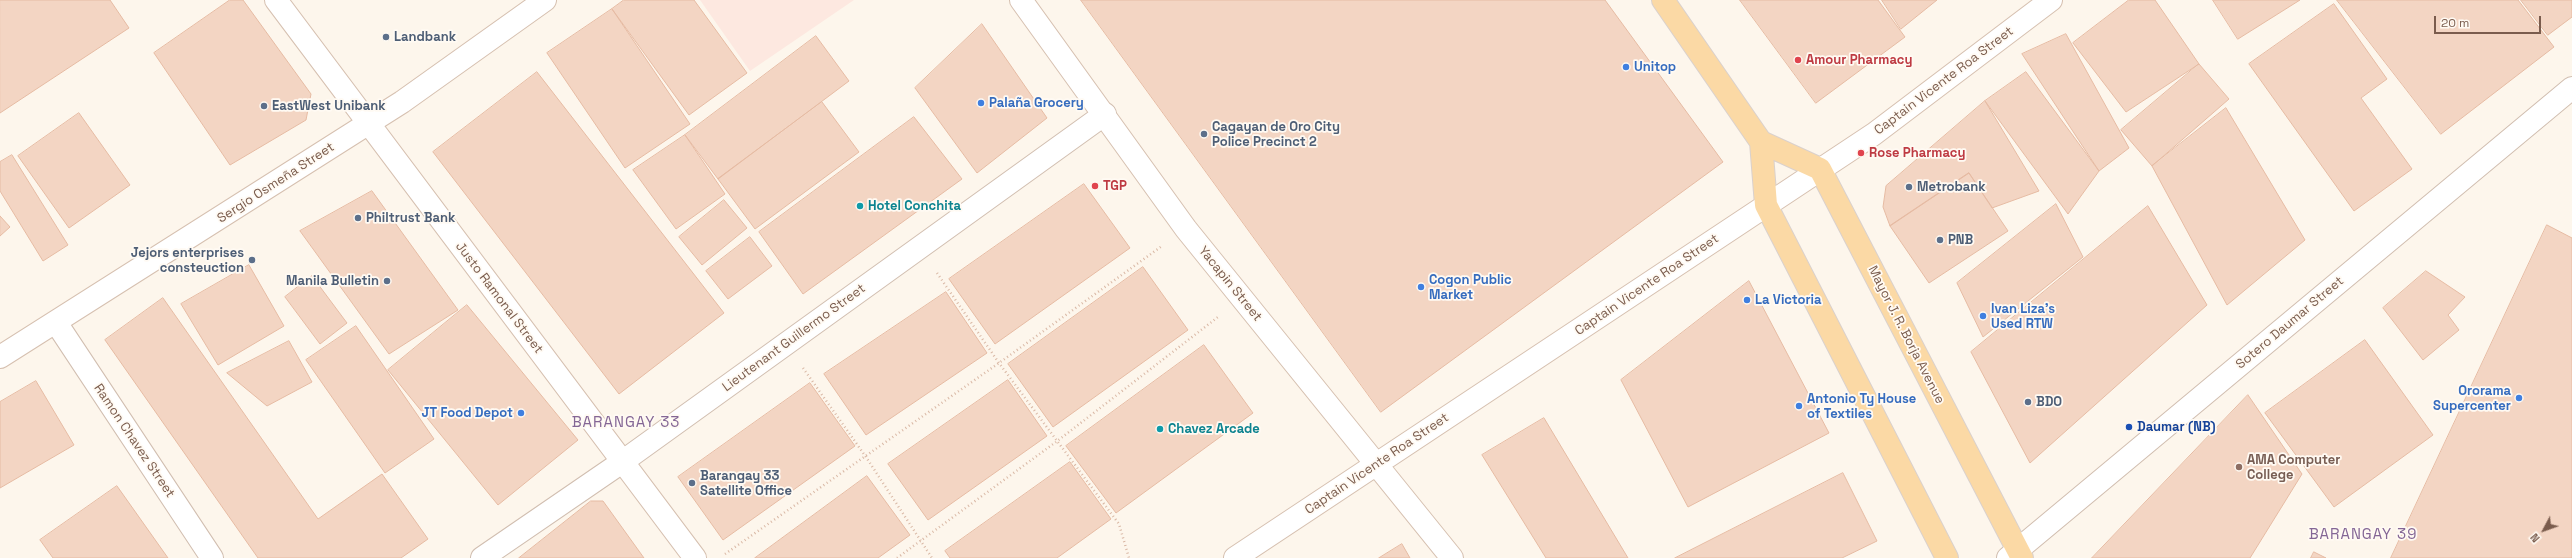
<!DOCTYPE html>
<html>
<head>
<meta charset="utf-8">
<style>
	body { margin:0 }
	#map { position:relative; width:2572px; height:558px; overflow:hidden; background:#fdf6ec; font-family:"Space Grotesk",sans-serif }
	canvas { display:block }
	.north { position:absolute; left:2524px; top:510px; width:40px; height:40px; -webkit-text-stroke:3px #fffaf3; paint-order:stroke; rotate:229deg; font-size:11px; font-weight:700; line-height:16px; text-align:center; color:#7a5c4d }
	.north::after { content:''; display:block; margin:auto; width:14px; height:18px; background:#7a5c4d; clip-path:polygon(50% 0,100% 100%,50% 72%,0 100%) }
	.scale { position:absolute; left:2434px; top:16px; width:107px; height:18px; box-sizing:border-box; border:2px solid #7a5c4d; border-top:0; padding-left:5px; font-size:12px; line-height:14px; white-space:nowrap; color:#7a5c4d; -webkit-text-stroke:3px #fffaf3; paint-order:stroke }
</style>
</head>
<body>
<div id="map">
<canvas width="2572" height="558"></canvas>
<div class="north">N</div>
<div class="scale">20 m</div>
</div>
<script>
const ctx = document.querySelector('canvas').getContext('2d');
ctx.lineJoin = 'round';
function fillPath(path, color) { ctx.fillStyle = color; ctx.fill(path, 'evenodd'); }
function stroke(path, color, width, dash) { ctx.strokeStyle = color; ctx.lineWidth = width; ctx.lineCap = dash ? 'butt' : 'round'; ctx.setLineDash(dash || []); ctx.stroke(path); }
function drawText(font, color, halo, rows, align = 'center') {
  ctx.font = font + ' "Space Grotesk",sans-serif'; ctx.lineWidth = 3.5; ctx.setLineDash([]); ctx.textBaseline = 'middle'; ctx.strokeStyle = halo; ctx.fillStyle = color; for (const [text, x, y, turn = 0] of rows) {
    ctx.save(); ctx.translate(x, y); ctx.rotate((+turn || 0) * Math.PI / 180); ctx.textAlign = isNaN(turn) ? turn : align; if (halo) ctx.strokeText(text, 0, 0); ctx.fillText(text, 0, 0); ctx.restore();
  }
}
fillPath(new Path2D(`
	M700,0H854L750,71Z`), '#fde8e0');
const building = new Path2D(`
	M0,0H110L129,28L0,113Z
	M230,0H243L311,94L306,120L230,165L154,53Z
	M624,0H694L747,73L689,115L612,9Z
	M1081,0H1605L1723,162L1381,412Z
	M1740,0H1878L1905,37L1816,103Z
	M1882,0H1937L1901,29Z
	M2129,0H2155L2199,64L2126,112L2073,43Z
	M2213,0H2300L2238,39Z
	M2337,0H2518L2554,47L2441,134Z
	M2521,0H2572V17L2548,35Z
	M2334,4L2387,79L2361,98L2412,169L2354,211L2249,64Z
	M612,9L690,124L625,168L547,53Z
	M982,24L1047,118L977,173L915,88Z
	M2066,34L2129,148L2099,171L2022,54Z
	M816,36L849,81L718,179L685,135Z
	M2199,64L2229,99L2152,166L2121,130Z
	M537,72L724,313L619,394L433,152Z
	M2026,72L2099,171L2068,214L1985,101Z
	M1985,101L2039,191L1992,208L1969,173L1890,226L1883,207L1886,186Z
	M822,102L859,152L755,229L718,179Z
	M2226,108L2305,240L2227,305L2152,166Z
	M79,113L130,185L69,228L18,156Z
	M914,117L962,179L803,294L759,232Z
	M685,135L725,194L676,229L633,170Z
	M12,155L68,245L43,261L0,191V162Z
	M1969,173L2008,231L1929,283L1890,226Z
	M1084,184L1130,248L995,344L949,279Z
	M372,191L458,310L389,354L300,231Z
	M724,200L747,228L702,265L679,237Z
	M2056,204L2083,257L1983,337L1957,283Z
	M2148,206L2207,305L2030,463L1971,352Z
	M0,216L10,227L0,236Z
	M2547,225L2572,238V558H2391Z
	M750,237L772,266L728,299L706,271Z
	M249,265L284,326L218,365L181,304Z
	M1143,267L1188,330L1053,427L1008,364Z
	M2426,271L2465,297L2448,315L2459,330L2423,360L2383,308Z
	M312,276L347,323L320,344L285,297Z
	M1749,281L1829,433L1688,507L1621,380Z
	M946,292L987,353L866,435L824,374Z
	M163,298L318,519L382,474L428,539L401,558H258L105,340Z
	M467,305L578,440L498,505L388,370Z
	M356,326L434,439L385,473L306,360Z
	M2365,340L2433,435L2334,507L2265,413Z
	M289,341L312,382L267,406L227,373Z
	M1204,345L1253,413L1116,513L1066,446Z
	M1008,380L1047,436L928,520L888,464Z
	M36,381L74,445L0,488V402Z
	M810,383L855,446L723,540L678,477Z
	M2248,395L2302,474L2250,558H2092Z
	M1544,418L1628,558H1546L1482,455Z
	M1070,462L1111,519L1057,558H950L945,551Z
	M1843,473L1877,541L1842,558H1675Z
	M867,476L910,535L878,558H755Z
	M117,486L168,558H53L40,540Z
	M591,501H603L644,558H519Z
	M1402,544L1410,558H1379Z
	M2314,552L2326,558H2311Z`);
fillPath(building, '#f3d5c3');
stroke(building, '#e6bba3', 1);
const street = new Path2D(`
	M57,324L212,558
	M482,558L622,462L1105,114
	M2008,558L2572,88`);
const secondary = new Path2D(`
	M276,0L695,558
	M1021,0L1186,229L1452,558
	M0,357L402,102L545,0
	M1235,558L1874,134L2051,0`);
const primary = new Path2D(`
	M1663,0L1761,142L1766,205L1947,558
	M1761,142L1820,169L2022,558`);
stroke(street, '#d1beb0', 24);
stroke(secondary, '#d6c0b0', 24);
stroke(primary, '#dad1cd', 24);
stroke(new Path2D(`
	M937,273L999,363L1119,524L1129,558
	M803,368L866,457L932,558
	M725,554L999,363L1162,246
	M897,558L1056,442L1218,317`), '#d9b8a5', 2.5, [1, 3]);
stroke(street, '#fff', 22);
stroke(secondary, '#fff', 22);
stroke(primary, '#fbd9a5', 22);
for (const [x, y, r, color] of [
	[386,37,4,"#5c6f8a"],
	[1798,60,4,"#e0444e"],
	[1626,67,4,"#3f7fe0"],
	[981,103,4,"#3f7fe0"],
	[264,106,4,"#5c6f8a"],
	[1204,134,4,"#5c6f8a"],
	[1861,153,4,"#e0444e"],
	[1095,186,4,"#e0444e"],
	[1909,187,4,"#5c6f8a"],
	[860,206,4,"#0f9aa8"],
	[358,218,4,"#5c6f8a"],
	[1940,240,4,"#5c6f8a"],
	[252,260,4,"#5c6f8a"],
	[387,281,4,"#5c6f8a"],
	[1421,287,4,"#3f7fe0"],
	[1747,300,4,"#3f7fe0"],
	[1983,316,4,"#3f7fe0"],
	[2519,398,4,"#3f7fe0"],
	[2028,402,4,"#5c6f8a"],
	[1799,406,4,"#3f7fe0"],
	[521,413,4,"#3f7fe0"],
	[2129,427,4,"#1a4fb4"],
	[1160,429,4,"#0f9aa8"],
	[2239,467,4,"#8d6e63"],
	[692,483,4,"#5c6f8a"]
]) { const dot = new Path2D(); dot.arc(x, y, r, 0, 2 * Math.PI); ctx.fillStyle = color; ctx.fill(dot); stroke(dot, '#fffaf3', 1.5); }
drawText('bold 13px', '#4e5e75', '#fffaf3', [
	["Landbank",394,37],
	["EastWest Unibank",272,106],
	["Cagayan de Oro City",1212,127],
	["Police Precinct 2",1212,142],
	["Metrobank",1917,187],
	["Philtrust Bank",366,218],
	["PNB",1948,240],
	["Jejors enterprises",244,253,"right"],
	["consteuction",244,268,"right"],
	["Manila Bulletin",379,281,"right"],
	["BDO",2036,402],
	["Barangay 33",700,476],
	["Satellite Office",700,491]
], 'left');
drawText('bold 13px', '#be3a42', '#fffaf3', [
	["Amour Pharmacy",1806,60],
	["Rose Pharmacy",1869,153],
	["TGP",1103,186]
], 'left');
drawText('bold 13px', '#366cbe', '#fffaf3', [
	["Unitop",1634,67],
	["Palaña Grocery",989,103],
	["Cogon Public",1429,280],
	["Market",1429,295],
	["La Victoria",1755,300],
	["Ivan Liza's",1991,309],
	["Used RTW",1991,324],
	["Ororama",2511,391,"right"],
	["Supercenter",2511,406,"right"],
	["Antonio Ty House",1807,399],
	["of Textiles",1807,414],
	["JT Food Depot",513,413,"right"]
], 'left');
drawText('13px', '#7a5c4d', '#fffaf3', [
	["Captain Vicente Roa Street",1944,81,-37],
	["Sergio Osmeña Street",276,183,-33],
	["Yacapin Street",1230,284,51],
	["Captain Vicente Roa Street",1647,285,-34],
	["Justo Ramonal Street",499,298,53],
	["Sotero Daumar Street",2290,323,-40],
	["Mayor J. R. Borja Avenue",1906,335,63],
	["Lieutenant Guillermo Street",794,338,-36],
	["Ramon Chavez Street",134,441,56],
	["Captain Vicente Roa Street",1377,464,-34]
]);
drawText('bold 13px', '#0d838f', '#fffaf3', [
	["Hotel Conchita",868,206],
	["Chavez Arcade",1168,429]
], 'left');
drawText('bold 13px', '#164399', '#fffaf3', [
	["Daumar (NB)",2137,427]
], 'left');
drawText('bold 13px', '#785e54', '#fffaf3', [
	["AMA Computer",2247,460],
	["College",2247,475]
], 'left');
ctx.letterSpacing = '1px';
drawText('15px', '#846695', '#fffaf3', [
	["BARANGAY 33",626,423],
	["BARANGAY 39",2363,535]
]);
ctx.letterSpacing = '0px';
</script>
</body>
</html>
